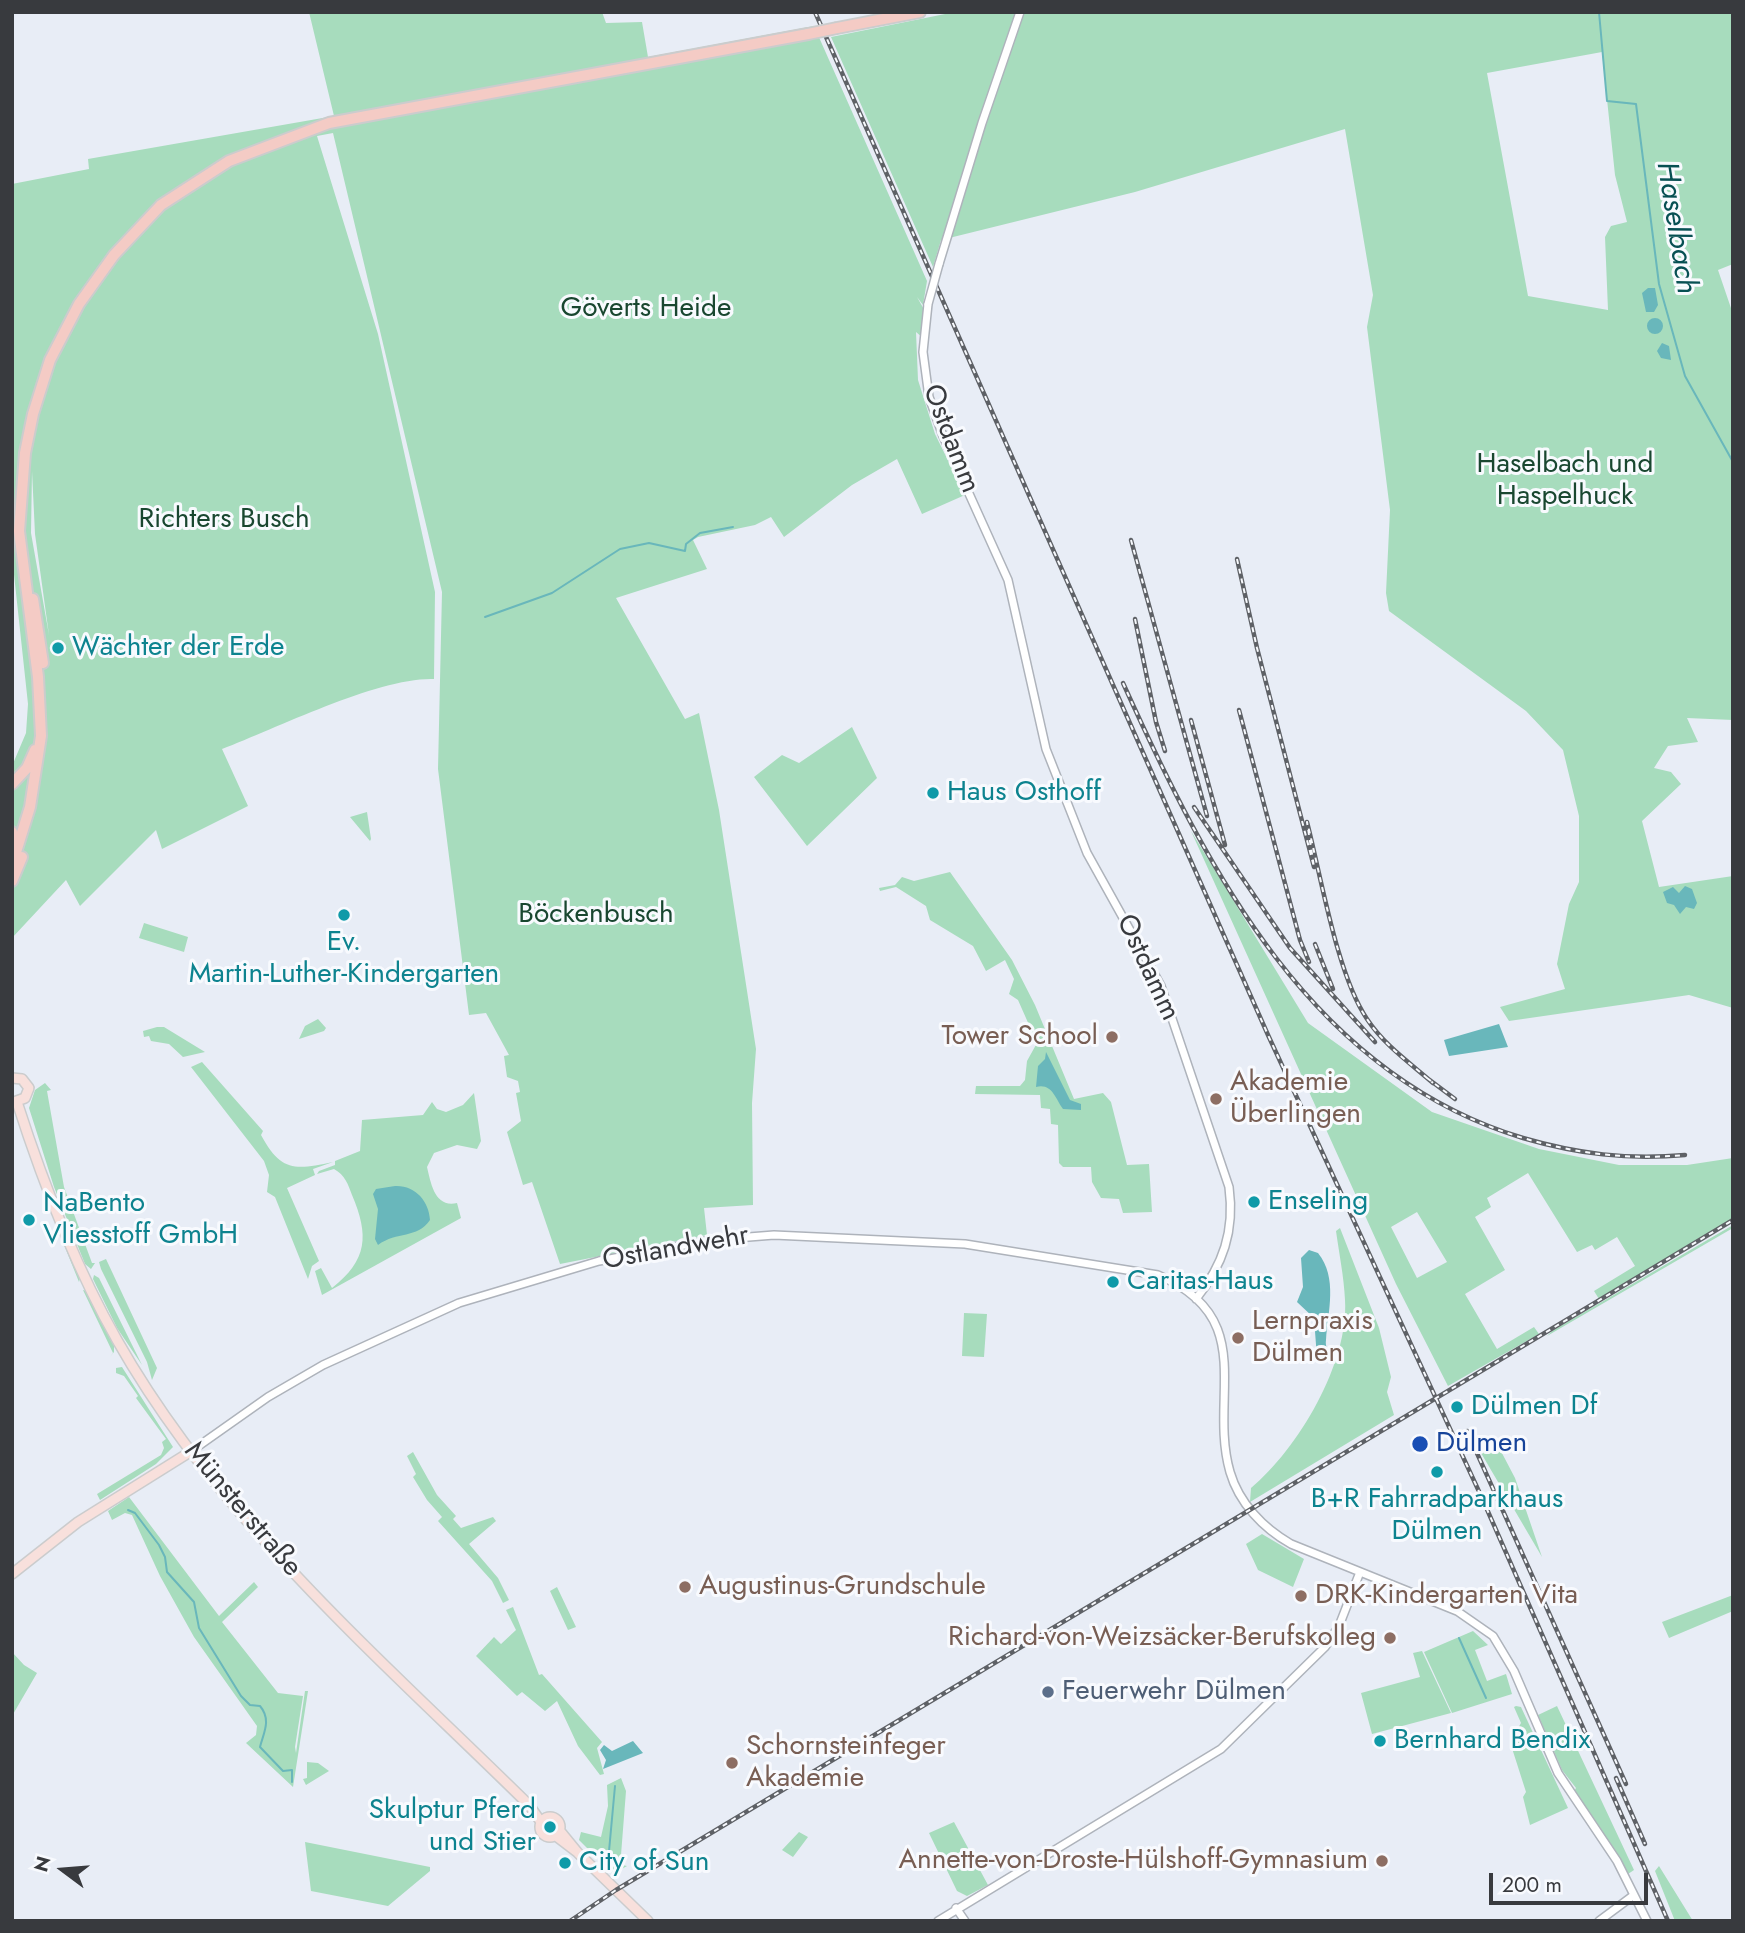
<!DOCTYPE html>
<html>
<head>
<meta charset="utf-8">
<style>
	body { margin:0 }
	#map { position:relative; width:1745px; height:1933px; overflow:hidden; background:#e8edf6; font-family:Jost,sans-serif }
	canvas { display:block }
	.frame { position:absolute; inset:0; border:14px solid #383a3e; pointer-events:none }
	.north { position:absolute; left:28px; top:1835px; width:70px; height:70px; -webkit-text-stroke:5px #f8fafe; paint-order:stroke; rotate:286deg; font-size:19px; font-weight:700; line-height:28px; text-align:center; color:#383a3e }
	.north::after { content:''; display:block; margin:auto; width:24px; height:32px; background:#383a3e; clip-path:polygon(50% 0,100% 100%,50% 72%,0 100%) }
	.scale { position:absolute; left:1489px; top:1873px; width:159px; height:32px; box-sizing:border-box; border:4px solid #383a3e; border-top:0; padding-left:9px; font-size:21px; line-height:24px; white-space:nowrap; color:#383a3e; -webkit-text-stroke:5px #f8fafe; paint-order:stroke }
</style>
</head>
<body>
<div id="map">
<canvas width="1745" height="1933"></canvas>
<div class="frame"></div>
<div class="north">N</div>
<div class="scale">200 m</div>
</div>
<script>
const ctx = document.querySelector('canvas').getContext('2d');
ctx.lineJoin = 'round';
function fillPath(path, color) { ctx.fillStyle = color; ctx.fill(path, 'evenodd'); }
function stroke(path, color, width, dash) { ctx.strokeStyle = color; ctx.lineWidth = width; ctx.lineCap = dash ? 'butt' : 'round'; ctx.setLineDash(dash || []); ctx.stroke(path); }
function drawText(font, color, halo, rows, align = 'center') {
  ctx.font = font + ' Jost,sans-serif'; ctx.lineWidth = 6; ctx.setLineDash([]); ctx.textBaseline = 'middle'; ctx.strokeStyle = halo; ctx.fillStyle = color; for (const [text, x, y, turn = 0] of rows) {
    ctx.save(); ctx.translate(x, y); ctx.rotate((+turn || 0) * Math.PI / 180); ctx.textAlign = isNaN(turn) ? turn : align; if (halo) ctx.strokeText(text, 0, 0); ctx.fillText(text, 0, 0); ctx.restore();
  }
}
fillPath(new Path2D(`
	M309,12H602L606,23L642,22L648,57L814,26L927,281L923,305L917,297L926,313L923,338L916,332L918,380L935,434L965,495L922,514L897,459L852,485L784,537L771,517L755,525L698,537L693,540L707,569L616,598L685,719L699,713L719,810L756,1049L752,1103L753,1205L704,1208L707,1235L560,1264L532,1182L523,1185L507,1132L521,1121L516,1093L520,1092L518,1081L507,1077L504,1056L509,1055L486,1013L469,1015L438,769L442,592L333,133L317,136L378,334L435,592L434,679C379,677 277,728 222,749L248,806L162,849L156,830L80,906L66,880L12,938V766L26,733L28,704L12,556V184L89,169L88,159L334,116ZM32,471L35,534L49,635L31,533Z
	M955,12H1733V264L1718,270L1733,314V720L1687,718L1698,742L1668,746L1654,768L1671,772L1681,784L1642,821L1659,887L1733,876V1008L1689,995L1509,1021L1500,1007L1565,989L1557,964L1569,904L1579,882V816L1563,750L1526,711L1389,611L1386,593L1390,510L1367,327L1373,295L1345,129L1135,192L941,240L933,267L831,37ZM1602,52L1615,175L1627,222L1611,226L1605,237L1608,310L1528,296L1487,73Z
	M852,727L877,778L807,846L754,777L782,755L799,763Z
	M367,812L371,839L370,841L350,817Z
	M1191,831L1308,1023L1432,1112L1539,1149L1619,1165H1687L1733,1158V1219L1599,1299L1594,1291L1635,1266L1617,1237L1595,1250L1592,1245L1577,1252L1528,1173L1487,1198L1491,1207L1475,1217L1505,1270L1465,1294L1497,1349L1534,1327L1539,1334L1448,1386L1396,1284ZM1417,1212L1447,1262L1417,1278L1391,1227Z
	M950,872L1012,960L1035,1005L1074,1099L1103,1093L1111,1102L1127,1165L1149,1164L1152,1212L1123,1213L1119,1199L1101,1198L1092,1182L1091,1167H1063L1059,1163L1058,1125L1051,1124L1050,1109L1041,1108L1040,1095L975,1094L976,1086H1020L1025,1080L1027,1061L1037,1043L1018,1000L1009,994L1014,979L1005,960L986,971L973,946L930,920L926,906L896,887L880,891L879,888L895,885L902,877L914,881Z
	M144,923L188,937L184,952L139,938Z
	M318,1019L326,1028L324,1031L299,1039L305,1026Z
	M157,1027H164L205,1052L183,1057L169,1044L151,1041L149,1036L144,1037L143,1031Z
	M202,1062L263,1131L261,1135C281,1172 295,1170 333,1162L313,1169L315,1175L287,1188L319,1261L312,1266L308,1279L275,1197L267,1192L269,1175L264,1161L191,1067Z
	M45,1083L51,1090L47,1091L64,1187L92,1263H95L91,1269L85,1264L54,1187L29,1108L35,1090Z
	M474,1093L481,1141L477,1149L457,1145L434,1153L427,1167C431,1184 435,1208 457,1203L461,1218L322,1295L315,1271L321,1268L332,1288C368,1260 369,1235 352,1195C348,1184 345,1175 334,1169L317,1174L319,1171L335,1165V1161L360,1151L362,1120L423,1115L432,1102L437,1109L446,1112L463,1105Z
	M44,1195L80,1278L79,1282Z
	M1733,1225V1228L1547,1336L1552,1331Z
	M1340,1228L1379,1328L1391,1377L1387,1392L1394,1415L1250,1502L1251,1488C1298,1449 1349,1363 1345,1300C1344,1277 1339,1253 1336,1231Z
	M106,1259L157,1368L152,1380L147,1362L101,1269L99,1262Z
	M94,1275L99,1278L142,1365L117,1328L93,1279Z
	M83,1290L87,1291L114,1343V1352L110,1357L113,1353Z
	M964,1313L987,1314L984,1357L962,1356Z
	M122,1367L173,1447L156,1464L100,1500L97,1494L161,1455L164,1448L162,1442L166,1439L136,1398L138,1396L124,1376L116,1373V1368Z
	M1493,1436L1515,1478L1542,1557L1474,1441Z
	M413,1452L437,1495L456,1516L453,1519L461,1528L493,1517L496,1521L469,1544L498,1578L509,1600L503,1603L492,1581L438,1521L442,1517L427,1500L413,1477L416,1474L407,1456Z
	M129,1497L219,1616L254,1582L258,1587L222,1622L278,1693L303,1696L295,1747L296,1753L305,1691H308L293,1787L246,1743L256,1735L257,1726L194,1637L160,1576L132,1515L125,1513L112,1520L108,1511Z
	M1262,1534L1304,1559L1293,1587L1258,1570L1246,1544Z
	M557,1587L576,1627L568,1630L550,1591Z
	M1733,1595V1611L1669,1638L1662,1622Z
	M513,1607L539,1675L542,1674L602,1742L597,1748L604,1774L600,1775L578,1746L557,1701L545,1711L522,1692L517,1696L476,1656L494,1637L501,1644L516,1630L506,1610Z
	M1473,1631L1488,1645L1475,1650L1487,1681L1506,1674L1512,1694L1452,1713L1424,1652Z
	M1422,1651L1451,1713L1372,1734L1361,1693L1420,1677L1413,1653Z
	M12,1652L24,1665L37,1673L12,1716Z
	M1516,1706L1521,1707L1568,1808L1530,1825L1523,1797L1526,1792L1510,1742L1521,1723L1514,1707Z
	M1557,1706L1634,1870L1625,1876L1573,1793L1576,1788L1562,1770L1538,1715Z
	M307,1762L318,1763L329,1771L306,1785L303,1779L307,1778Z
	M621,1778L626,1791L621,1855L618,1857L622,1865L627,1866L613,1874L579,1840L581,1832L601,1837L608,1806L607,1785Z
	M954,1822L988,1885L967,1896L957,1891L929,1833Z
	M799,1832L808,1837L793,1857L782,1850Z
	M305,1842L430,1867V1871L388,1906L311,1891Z
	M1659,1866L1693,1921H1675L1655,1871Z`), '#a7dcbd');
fillPath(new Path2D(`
	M1648,288H1655L1658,305L1654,312H1646L1642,293Z
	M1647 326a8 8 0 1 1 16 0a8 8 0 1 1-16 0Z
	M1662,343L1669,346L1671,360L1661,358L1657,351Z
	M1673,887L1679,893L1685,886L1692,889L1697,903L1694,909L1686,907L1680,914L1674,905L1667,903L1663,892Z
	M1499,1024L1508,1047L1449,1056L1444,1040Z
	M1046,1052L1070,1100L1081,1104V1110L1063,1109C1055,1098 1052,1083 1036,1087L1038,1066L1045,1059Z
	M395,1186C415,1185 429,1201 430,1220C417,1239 397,1231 378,1245L375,1239L378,1209L373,1194L376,1189Z
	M1309,1250L1318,1253C1338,1278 1328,1311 1326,1340C1325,1346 1328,1350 1329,1356L1326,1360L1317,1358L1314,1318L1297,1302L1303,1287L1301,1258Z
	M633,1741L643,1753L603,1769L606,1760L600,1750L604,1745L612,1751Z`), '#69b7bb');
stroke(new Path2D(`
	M1599,12L1607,101L1636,104L1659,284L1685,376L1733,462
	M485,617L552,593L620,549L649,543L685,551L686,544L700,533L733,527
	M128,1510L135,1513L159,1545L165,1557L167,1572L194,1602L199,1628L241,1696L250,1705L260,1706C272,1720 263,1734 260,1747L283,1771L292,1770V1782
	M1459,1638L1486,1698
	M608,1862L615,1786`), '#69b7bb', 2);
const minor = new Path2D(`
	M939,264L982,123L1020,12
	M928,304L923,352L929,397L943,436L1008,580L1046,749L1087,853L1161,986L1229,1187C1235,1231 1223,1265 1196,1299
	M190,1452L268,1397L323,1365L459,1303L599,1261L711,1240L774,1235L965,1244L1158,1275C1260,1318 1208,1396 1230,1472C1239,1503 1263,1528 1291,1544L1457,1611L1493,1636L1514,1671L1558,1773L1617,1861L1647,1921
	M956,1908L965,1921
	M938,1921L1221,1749L1325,1647L1339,1626L1360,1572
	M1599,1921L1634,1895`);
const major = new Path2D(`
	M12,1078L22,1079L29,1088L25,1098L14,1102
	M17,1102C43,1183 75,1266 117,1340C220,1522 382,1660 529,1805L541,1822
	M12,1574L78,1522L190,1452
	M540 1827a10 10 0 1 1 20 0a10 10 0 1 1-20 0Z
	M560,1831L578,1853L648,1921
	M556,1836L577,1852`);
const highway = new Path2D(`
	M837,28L920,12
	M33,599L43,663
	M12,784L27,768L35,750
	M12,832V853
	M12,865L30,807L41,736L38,677L19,531L25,453L33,414L50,360L79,304L114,255L161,205L229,161L329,123L808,34
	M12,881L22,857`);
stroke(minor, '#aeb3bb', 10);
stroke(major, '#cbcccd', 12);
stroke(highway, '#cbcccd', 14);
stroke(minor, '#fff', 7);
stroke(major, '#f8e0dc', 9);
stroke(highway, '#f4cbc5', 10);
const rail = new Path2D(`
	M815,12L1268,1035L1482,1498L1668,1921
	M1131,540L1207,816
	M1237,559L1257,648L1314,867L1307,822C1321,876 1337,975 1367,1019C1384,1045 1410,1063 1433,1083
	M1135,619L1156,722L1165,751
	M1123,683C1208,871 1311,1074 1523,1138C1578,1154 1627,1160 1685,1155
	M1239,710L1300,940L1309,962
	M1191,720L1225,845
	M1194,807L1290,948L1375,1042
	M1315,944L1333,989
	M1427,1078L1455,1099
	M1467,1431L1626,1784
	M1616,1778L1645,1844
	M570,1921L616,1890L1733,1220`);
stroke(rail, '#5e6166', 4.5);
stroke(rail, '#f8fafe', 2, [5]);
const minorBridge = new Path2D(`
	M928,304L939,264`);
const highwayBridge = new Path2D(`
	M808,34L837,28`);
stroke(minorBridge, '#aeb3bb', 10, []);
stroke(highwayBridge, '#cbcccd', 14, []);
stroke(minorBridge, '#fff', 7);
stroke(highwayBridge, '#f4cbc5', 10);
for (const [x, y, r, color] of [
	[58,648,7,"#0f9aa8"],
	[933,793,7,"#0f9aa8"],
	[344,915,7,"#0f9aa8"],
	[1112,1037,7,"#8d6e63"],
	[1216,1099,7,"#8d6e63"],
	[1254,1202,7,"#0f9aa8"],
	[29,1220,7,"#0f9aa8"],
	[1113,1282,7,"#0f9aa8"],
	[1238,1338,7,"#8d6e63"],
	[1457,1407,7,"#0f9aa8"],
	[1420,1444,9,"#1a4fb4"],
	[1437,1472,7,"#0f9aa8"],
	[685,1587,7,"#8d6e63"],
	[1301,1596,7,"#8d6e63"],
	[1390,1638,7,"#8d6e63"],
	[1048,1692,7,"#5c6f8a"],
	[1380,1741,7,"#0f9aa8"],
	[732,1763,7,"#8d6e63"],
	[550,1827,7,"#0f9aa8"],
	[1382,1861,7,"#8d6e63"],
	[565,1863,7,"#0f9aa8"]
]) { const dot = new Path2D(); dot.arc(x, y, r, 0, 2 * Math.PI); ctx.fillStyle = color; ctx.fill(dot); stroke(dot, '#f8fafe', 2.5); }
drawText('28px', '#194730', '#f8fafe', [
	["Göverts Heide",646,309],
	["Haselbach und",1565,465],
	["Haspelhuck",1565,497],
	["Richters Busch",224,520],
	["Böckenbusch",596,915]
]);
drawText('28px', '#383a3e', '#f8fafe', [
	["Ostdamm",950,439,69],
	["Ostdamm",1147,968,65],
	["Ostlandwehr",676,1249,-10],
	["Münsterstraße",242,1510,50]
]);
drawText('28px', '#0d838f', '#f8fafe', [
	["Wächter der Erde",72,648],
	["Haus Osthoff",947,793],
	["Ev.",344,943,"center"],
	["Martin-Luther-Kindergarten",344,975,"center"],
	["Enseling",1268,1202],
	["NaBento",43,1204],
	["Vliesstoff GmbH",43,1236],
	["Caritas-Haus",1127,1282],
	["Dülmen Df",1471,1407],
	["B+R Fahrradparkhaus",1437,1500,"center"],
	["Dülmen",1437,1532,"center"],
	["Bernhard Bendix",1394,1741],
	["Skulptur Pferd",536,1811,"right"],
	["und Stier",536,1843,"right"],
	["City of Sun",579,1863]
], 'left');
drawText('28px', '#785e54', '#f8fafe', [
	["Tower School",1098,1037,"right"],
	["Akademie",1230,1083],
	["Überlingen",1230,1115],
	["Lernpraxis",1252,1322],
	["Dülmen",1252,1354],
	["Augustinus-Grundschule",699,1587],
	["DRK-Kindergarten Vita",1315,1596],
	["Richard-von-Weizsäcker-Berufskolleg",1376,1638,"right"],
	["Schornsteinfeger",746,1747],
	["Akademie",746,1779],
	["Annette-von-Droste-Hülshoff-Gymnasium",1368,1861,"right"]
], 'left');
drawText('28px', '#164399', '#f8fafe', [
	["Dülmen",1436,1444]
], 'left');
drawText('28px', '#4e5e75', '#f8fafe', [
	["Feuerwehr Dülmen",1062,1692]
], 'left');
drawText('italic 30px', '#075053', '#f8fafe', [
	["Haselbach",1675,228,81]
]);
</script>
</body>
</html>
